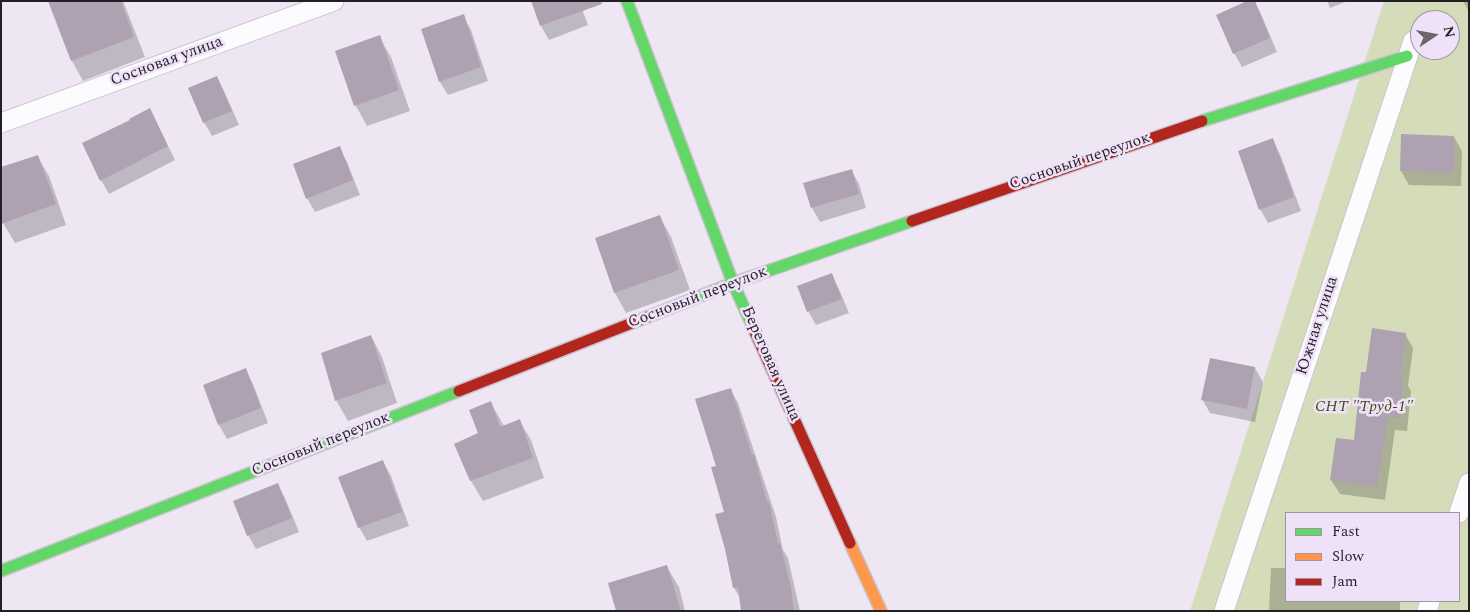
<!DOCTYPE html>
<html>
<head>
<meta charset="utf-8">
<style>
	body { margin:0 }
	#map { position:relative; width:1470px; height:612px; overflow:hidden; background:#eee7f3; font-family:Spectral,serif }
	canvas { display:block }
	.frame { position:absolute; inset:0; border:2px solid #241f27; pointer-events:none }
	.legend { position:absolute; left:1285px; top:512px; width:175px; height:90px; box-sizing:border-box; background:#efe2f8; border:1px solid #9e94a4; margin:0; padding:6px 9px; list-style:none; font-size:15px; color:#241f27 }
	.legend li { display:flex; align-items:center; gap:10px; height:25px }
	.legend b { width:25px; border:1px solid #9e94a4 }
	.north { position:absolute; left:1410px; top:10px; width:50px; height:50px; box-sizing:border-box; background:#efe2f8; border:1px solid #9e94a4; border-radius:50%; rotate:78deg; font-size:14px; font-weight:700; line-height:20px; text-align:center; color:#241f27 }
	.north::after { content:''; display:block; margin:auto; width:18px; height:22px; background:#6b656e; clip-path:polygon(50% 0,100% 100%,50% 72%,0 100%) }
</style>
</head>
<body>
<div id="map">
<canvas width="1470" height="612"></canvas>
<div class="frame"></div>
<ul class="legend">
<li><b style="height:6px;background:#63d668"></b>Fast</li>
<li><b style="height:6px;background:#ff974d"></b>Slow</li>
<li><b style="height:6px;background:#b3261e"></b>Jam</li>
</ul>
<div class="north">N</div>
</div>
<script>
const ctx = document.querySelector('canvas').getContext('2d');
ctx.lineJoin = 'round';
function fillPath(path, color) { ctx.fillStyle = color; ctx.fill(path, 'evenodd'); }
function stroke(path, color, width, dash) { ctx.strokeStyle = color; ctx.lineWidth = width; ctx.lineCap = dash ? 'butt' : 'round'; ctx.setLineDash(dash || []); ctx.stroke(path); }
function drawText(font, color, halo, rows, align = 'center') {
  ctx.font = font + ' Spectral,serif'; ctx.lineWidth = 5; ctx.setLineDash([]); ctx.textBaseline = 'middle'; ctx.strokeStyle = halo; ctx.fillStyle = color; for (const [text, x, y, turn = 0] of rows) {
    ctx.save(); ctx.translate(x, y); ctx.rotate((+turn || 0) * Math.PI / 180); ctx.textAlign = isNaN(turn) ? turn : align; if (halo) ctx.strokeText(text, 0, 0); ctx.fillText(text, 0, 0); ctx.restore();
  }
}
fillPath(new Path2D(`
	M1384,1H1469V611H1190ZM1420,20H1450V50H1420ZM1286,513H1459V601H1286Z`), '#d5dcb9');
fillPath(new Path2D(`
	M49,1H123L145,57L83,81L72,61Z
	M579,1L588,25L549,40L541,26Z
	M1254,1L1261,14L1277,52L1242,67L1234,53Z
	M1327,1H1348L1330,8Z
	M1463,1H1469V10H1468Z
	M463,16L471,30L488,81L448,95L440,82Z
	M379,37L391,57L410,111L367,126L356,106L337,51Z
	M216,78L224,91L239,125L212,136L204,122L190,89Z
	M157,124L175,160L109,194L101,180Z
	M1454,137L1462,151L1461,186L1409,185L1401,171Z
	M1272,140L1280,154L1301,211L1268,223L1260,209Z
	M339,148L347,162L360,195L315,212L307,198Z
	M37,156L49,176L66,225L15,243L3,223Z
	M851,170L859,184L866,208L820,222L812,208Z
	M660,217L671,237L690,290L626,313L615,293Z
	M831,275L839,289L849,313L816,325L808,311Z
	M1405,334L1413,348L1408,386L1411,391L1407,431L1395,430L1385,500L1340,494L1331,480L1355,442L1367,374Z
	M371,336L382,357L397,403L348,421L336,400Z
	M1255,368L1263,382L1255,422L1210,413L1202,399Z
	M245,370L253,384L268,423L227,439L219,425L204,386Z
	M730,389L738,403L776,517L783,550L788,558L800,611H742L740,598L734,588L718,467Z
	M491,403L504,426L519,420L531,440L544,478L483,501L471,481L455,444L480,434Z
	M383,462L391,476L409,526L367,541L359,527Z
	M277,484L285,498L299,532L256,549L248,535Z
	M667,567L679,587L685,611H617Z
	M1271,568H1286V601H1400V611H1269Z`), '#0003');
fillPath(new Path2D(`
	M48,1H121L134,37L71,61Z
	M531,1H601L602,4L540,26Z
	M1247,1H1255L1270,38L1233,54L1216,15Z
	M464,14L481,67L439,82L421,29Z
	M380,35L399,90L354,106L335,51Z
	M217,76L232,111L203,123L188,88Z
	M150,108L168,146L100,181L82,143L130,120L129,119Z
	M1401,134L1454,136V173L1400,171Z
	M1273,138L1294,197L1259,210L1238,151Z
	M340,146L353,180L306,199L293,164Z
	M38,155L56,204L1,224V167Z
	M852,169L859,194L811,208L803,183Z
	M660,215L679,270L614,293L595,238Z
	M832,273L842,299L807,312L797,286Z
	M1372,328L1406,333L1400,376H1403L1400,418L1388,417L1377,487L1330,480L1336,438L1354,440L1361,372H1366Z
	M371,335L387,383L335,401L321,353Z
	M1210,358L1255,367L1247,409L1201,400Z
	M246,368L261,408L218,425L203,385Z
	M731,388L752,455L754,454L767,502H769L778,543H780L791,587L794,611H741L738,587L733,588L725,549L715,514L724,512L711,467L716,466L695,399Z
	M491,401L500,427L520,419L533,458L470,481L454,444L478,433L469,410Z
	M383,460L402,512L358,528L338,477Z
	M278,483L292,518L247,536L233,501Z
	M667,565L681,611H616L608,583Z`), '#ada1b2');
const street = new Path2D(`
	M1,123L334,1
	M1459,513L1469,483
	M1224,611L1413,41
	M1427,611L1430,601`);
const fast = new Path2D(`
	M627,1L733,283L755,332
	M1202,121L1407,56
	M660,312L733,283L912,221
	M1,571L459,391`);
const slow = new Path2D(`
	M850,543L881,611`);
const jam = new Path2D(`
	M912,221L1202,121
	M755,332L850,543
	M459,391L660,312`);
stroke(street, '#c9c4cd', 21);
stroke(fast, '#c9c4cd', 14);
stroke(slow, '#c9c4cd', 14);
stroke(jam, '#c9c4cd', 14);
stroke(street, '#fcfbfd', 19);
stroke(fast, '#63d668', 11);
stroke(slow, '#ff974d', 11);
stroke(jam, '#b3261e', 11);
drawText('16px', '#241f27', '#efe2f8', [
	["Сосновая улица",167,62,-20],
	["Сосновый переулок",1080,162,-19],
	["Сосновый переулок",698,298,-21],
	["Южная улица",1318,326,-72],
	["Береговая улица",770,364,66],
	["Сосновый переулок",321,445,-22]
]);
drawText('italic 16px', '#424d12', '#efe2f8', [
	["СНТ \"Труд-1\"",1364,408]
]);
</script>
</body>
</html>
